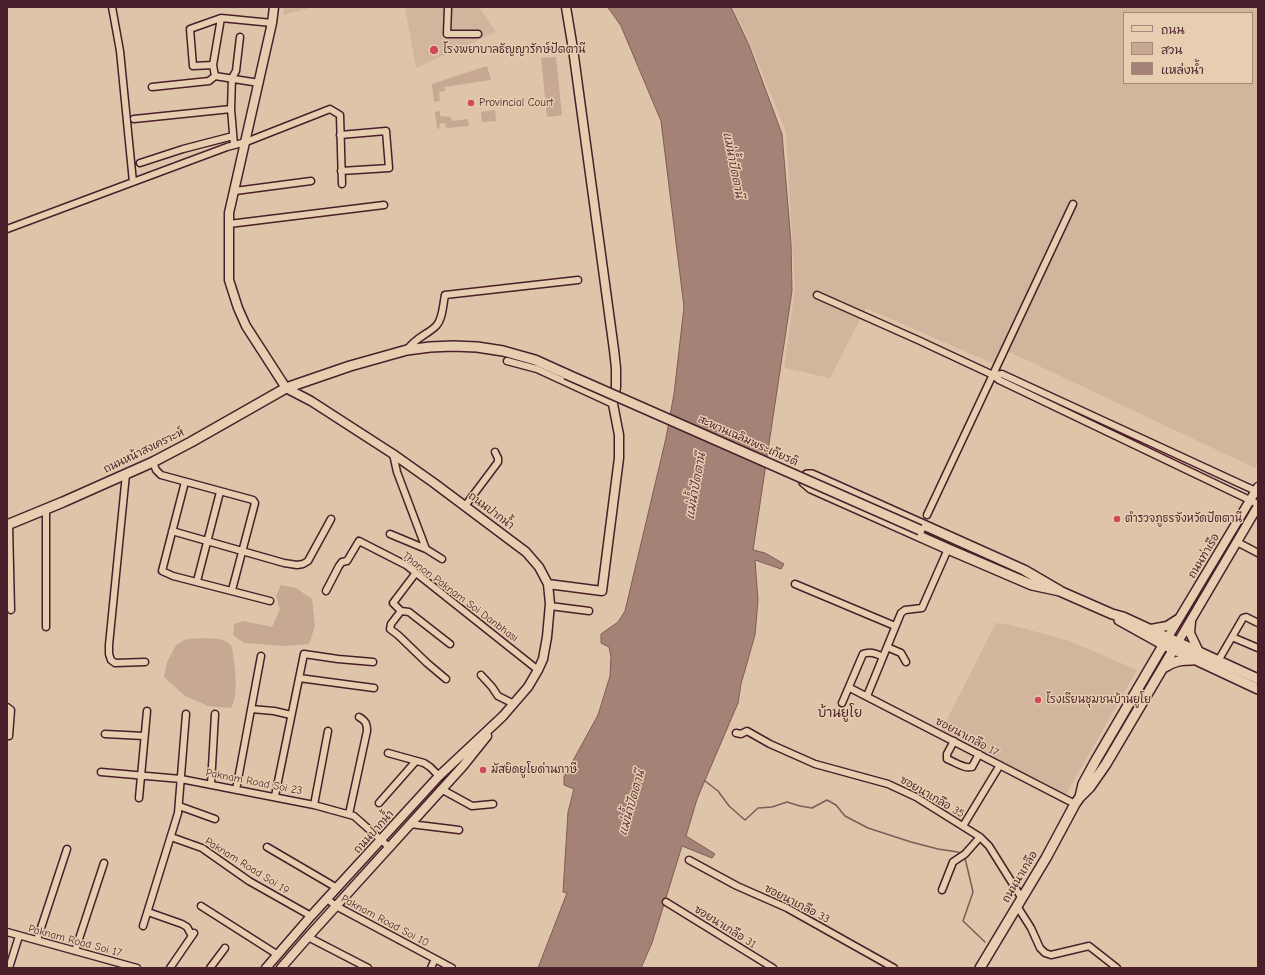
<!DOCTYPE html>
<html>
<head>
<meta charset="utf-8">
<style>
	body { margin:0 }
	#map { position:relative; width:1265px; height:975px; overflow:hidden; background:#dec4a8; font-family:"Comic Neue","Playpen Sans Thai",sans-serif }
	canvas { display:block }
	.frame { position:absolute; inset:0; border:8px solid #4a1f2b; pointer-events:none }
	.legend { position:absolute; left:1123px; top:12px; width:130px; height:72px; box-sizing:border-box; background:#e8ceb0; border:1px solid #a9887b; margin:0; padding:5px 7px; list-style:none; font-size:12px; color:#4a1f2b }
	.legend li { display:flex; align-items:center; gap:8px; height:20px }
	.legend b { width:20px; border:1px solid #a9887b }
</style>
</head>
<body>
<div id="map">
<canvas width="1265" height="975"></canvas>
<div class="frame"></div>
<ul class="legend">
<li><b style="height:5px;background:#e8ceb0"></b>ถนน</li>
<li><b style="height:11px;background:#c6a893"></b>สวน</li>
<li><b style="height:11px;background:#a48276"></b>แหล่งน้ำ</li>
</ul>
</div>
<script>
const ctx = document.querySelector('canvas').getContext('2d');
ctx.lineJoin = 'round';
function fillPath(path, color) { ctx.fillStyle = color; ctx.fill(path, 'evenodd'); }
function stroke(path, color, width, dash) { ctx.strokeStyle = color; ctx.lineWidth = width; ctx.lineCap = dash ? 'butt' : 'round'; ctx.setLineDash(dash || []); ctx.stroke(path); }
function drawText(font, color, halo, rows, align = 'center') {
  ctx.font = font + ' "Comic Neue","Playpen Sans Thai",sans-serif'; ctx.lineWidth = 3; ctx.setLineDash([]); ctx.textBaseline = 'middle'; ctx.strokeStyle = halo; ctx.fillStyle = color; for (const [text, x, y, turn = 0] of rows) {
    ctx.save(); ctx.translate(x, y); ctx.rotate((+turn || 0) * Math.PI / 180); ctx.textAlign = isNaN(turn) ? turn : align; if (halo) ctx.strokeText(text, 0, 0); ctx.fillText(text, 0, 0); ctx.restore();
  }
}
fillPath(new Path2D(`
	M284,7H313L283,15Z
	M405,7H479L496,32L416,68Z
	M733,7H1258V463L1255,468L1001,348L994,364L866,308L830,378L784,368L795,289L786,132L750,43ZM1124,13H1252V83H1124Z
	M996,623L1011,625L1070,641L1137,670L1065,796L941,731Z`), '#d1b69d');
fillPath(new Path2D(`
	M556,57L562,115L547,117L541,58Z
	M487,66L491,80L444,87L445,91L439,92L440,101L434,102L432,84Z
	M495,110L496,121L482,122L481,112Z
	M440,111V116L451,117L452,121L468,119L469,126L446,128L445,123L439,124L440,129L437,128L435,112Z
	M281,585L296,588L312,599L315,626L309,644L286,646L244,643L233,635L234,624L243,621L272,627L280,609L276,596Z
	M187,639C199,639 225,635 232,647C234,664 240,693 231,708L208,706L185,696L164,677L167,662L176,645Z`), '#c6a893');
const water = new Path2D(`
	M608,7H731L749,45L782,134L791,243L792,291L753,550L765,553L784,564L781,569L755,560L758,600L755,635L741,684L738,703L697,799L686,836L715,854L712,858L682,846L652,943L641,968H538L567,893L563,892L568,812L574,789L564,785V777L598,715L610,676L611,657L609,647L601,643V634L618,622L625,611L666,438L674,394L684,307L661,121L621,26Z`);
fillPath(water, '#a48276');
stroke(water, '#805a58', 1);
stroke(new Path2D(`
	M705,781L718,791L729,806L745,820L758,808L772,807L787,802L800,806L812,808L827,800L836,805L845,816L868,828L911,842L938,849L958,852L960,854
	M963,857L965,858L973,892L963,921L985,942`), '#805a58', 1.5);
const minor = new Path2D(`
	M112,7L120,51L133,182
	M448,7L447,34H478
	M213,65L193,66L190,29L221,18L272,23
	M215,76L213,65L221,18
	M152,87L209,81L215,76L259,83
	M134,119L231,109
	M340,135L386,131L389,168L341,171
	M234,145L231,109L232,78L236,71L240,37
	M140,163L183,149L233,136
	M235,191L311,181
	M229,224L384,205
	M7,229L227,147L246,142L330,109L340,115L342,184
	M817,295L918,340L993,375L999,380L1258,504
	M407,350C416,337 427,335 436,326C443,319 443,304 445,295L578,280
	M507,361L537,369L613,404
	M993,375L1002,374L1258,492
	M393,454L397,472L426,549L442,559
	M153,462L156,470L161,475L253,500L255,503L232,590
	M126,474L109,645V654L111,660L115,663L145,662
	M185,482L162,571L173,576L270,601
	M465,506L498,462V458L495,452
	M927,515L1073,204
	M9,524L11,610
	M172,531L284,563L297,565L303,564L308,561L331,519
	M390,534L426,549
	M1237,542L1258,553
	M415,574L393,603L401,611L391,624L390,629L398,635L427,663L446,679
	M197,581L220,492
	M795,584L895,626
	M326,591L339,566L342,562L347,561L359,541L406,565L538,670
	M550,606L589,611
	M401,611L409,612L450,644
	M1258,623L1246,617L1243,618L1232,637L1258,648
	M46,627V509
	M887,647L901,653L906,662
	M1218,661L1232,637
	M481,675L492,687L498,696L514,704
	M299,678L374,688
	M850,688L1075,804
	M867,696L901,613L905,610L922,608L948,549
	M842,703L863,654C870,651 876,653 883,657
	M7,707L11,710L9,736
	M251,709L274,711L291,715
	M736,733L741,734L747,731L770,744L815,764L888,784L916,797L980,837L989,846L1021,897
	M105,734L144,736
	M954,741L947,754V759C955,762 964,769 972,767L979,754
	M388,753L424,763L430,767L439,776
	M101,772L181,779L314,805L354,816L389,847
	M211,784L215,714
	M441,789L472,806L493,804
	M236,790L261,656
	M275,796L304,654L338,659L373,662
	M139,798L147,711
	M379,803L416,761
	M314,805L328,731
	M179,806L215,819
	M349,814L367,731C367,724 366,721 359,717
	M410,824L459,830
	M963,826L1000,765
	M171,837L202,848L249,881L311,916
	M267,847L337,888
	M689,860L737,886L787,908L894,968
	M942,890L953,862L965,854L980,837
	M327,899L336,906L452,968
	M666,902L773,968
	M201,906L278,955
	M1017,906L1031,928L1040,948L1045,953L1051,955L1089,946L1117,968
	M148,912L182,924L187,927L192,936
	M143,926L178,813L186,714
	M7,932L137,968
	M308,937L368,968
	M37,940L67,849
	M75,951L104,863
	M9,968L19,936
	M170,968L194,933
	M210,968L225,948
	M431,968L435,959`);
const tertiary = new Path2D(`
	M548,584L602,591L619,458V435L613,404L616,387V368L614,350L573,49L566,7
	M1191,622L1190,633L1199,652
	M1151,629L1167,626L1178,619
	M1168,637L1258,487
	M1178,642L1258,506
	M266,968L311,916L439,776L503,716L528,687L538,670L543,659L547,637L550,604L548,584L539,567L526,552L434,483L393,454L311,401L286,388L246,326L238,308L229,280V213L272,23L274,7
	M281,968L308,937L463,766L487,736`);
const secondary = new Path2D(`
	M807,475H812L1024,570L1060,591L1032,585L948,549L811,488L804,482Z
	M7,525L63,502L153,462L191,442L286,388L350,366L407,350L430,347L453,346L477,347L503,351L535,360L566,374
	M1055,589L1112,614L1123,617L1258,679
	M1119,620L1164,645L1258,689
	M1165,667C1174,661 1181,660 1192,660
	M1080,797L1083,784L1096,760L1168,637
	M980,968L1046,858L1075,804L1080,797L1090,787L1106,764L1178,642`);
stroke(minor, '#4a1f2b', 9);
stroke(tertiary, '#4a1f2b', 11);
stroke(secondary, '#4a1f2b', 12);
stroke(minor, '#e8ceb0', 6);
stroke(tertiary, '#e8ceb0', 8);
stroke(secondary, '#e8ceb0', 9);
const secondaryBridge = new Path2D(`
	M566,374L920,530`);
stroke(secondaryBridge, '#4a1f2b', 12, []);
stroke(secondaryBridge, '#e8ceb0', 9);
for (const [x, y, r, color] of [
	[434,50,5,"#d1495b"],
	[471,103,4,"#d1495b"],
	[1117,519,4,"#d1495b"],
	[1038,700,4,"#d1495b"],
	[483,770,4,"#d1495b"]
]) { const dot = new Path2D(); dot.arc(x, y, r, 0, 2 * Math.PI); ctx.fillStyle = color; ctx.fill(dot); stroke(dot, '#e8ceb0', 1.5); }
drawText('11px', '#4a1f2b', '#e8ceb0', [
	["โรงพยาบาลธัญญารักษ์ปัตตานี",443,50],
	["Provincial Court",479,103],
	["ตำรวจภูธรจังหวัดปัตตานี",1125,519],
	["โรงเรียนชุมชนบ้านยูโย",1046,700],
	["มัสยิดยูโยด่านภาษี",491,770]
], 'left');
drawText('11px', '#4a1f2b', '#e8ceb0', [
	["สะพานเฉลิมพระเกียรติ",748,441,24],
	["ถนนหน้าสงเคราะห์",144,451,-26],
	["ถนนปากน้ำ",491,511,37],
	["ถนนท่าเรือ",1204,556,-59],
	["Thanon Paknam Soi Danbhasi",460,597,37],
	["ซอยนาเกลือ 17",967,737,28],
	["Paknam Road Soi 23",254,782,11],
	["ซอยนาเกลือ 35",932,797,30],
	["ถนนปากน้ำ",374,832,-48],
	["Paknam Road Soi 19",247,866,32],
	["ถนนนาเกลือ",1020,877,-59],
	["ซอยนาเกลือ 33",797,904,27],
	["Paknam Road Soi 10",385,921,28],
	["ซอยนาเกลือ 31",725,927,32],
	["Paknam Road Soi 17",75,941,15]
]);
drawText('italic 12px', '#60383e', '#e8ceb0', [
	["แม่น้ำปัตตานี",733,165,79],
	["แม่น้ำปัตตานี",696,486,-80],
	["แม่น้ำปัตตานี",632,803,-74]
]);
drawText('13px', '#4a1f2b', '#e8ceb0', [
	["บ้านยูโย",840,713]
]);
</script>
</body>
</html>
